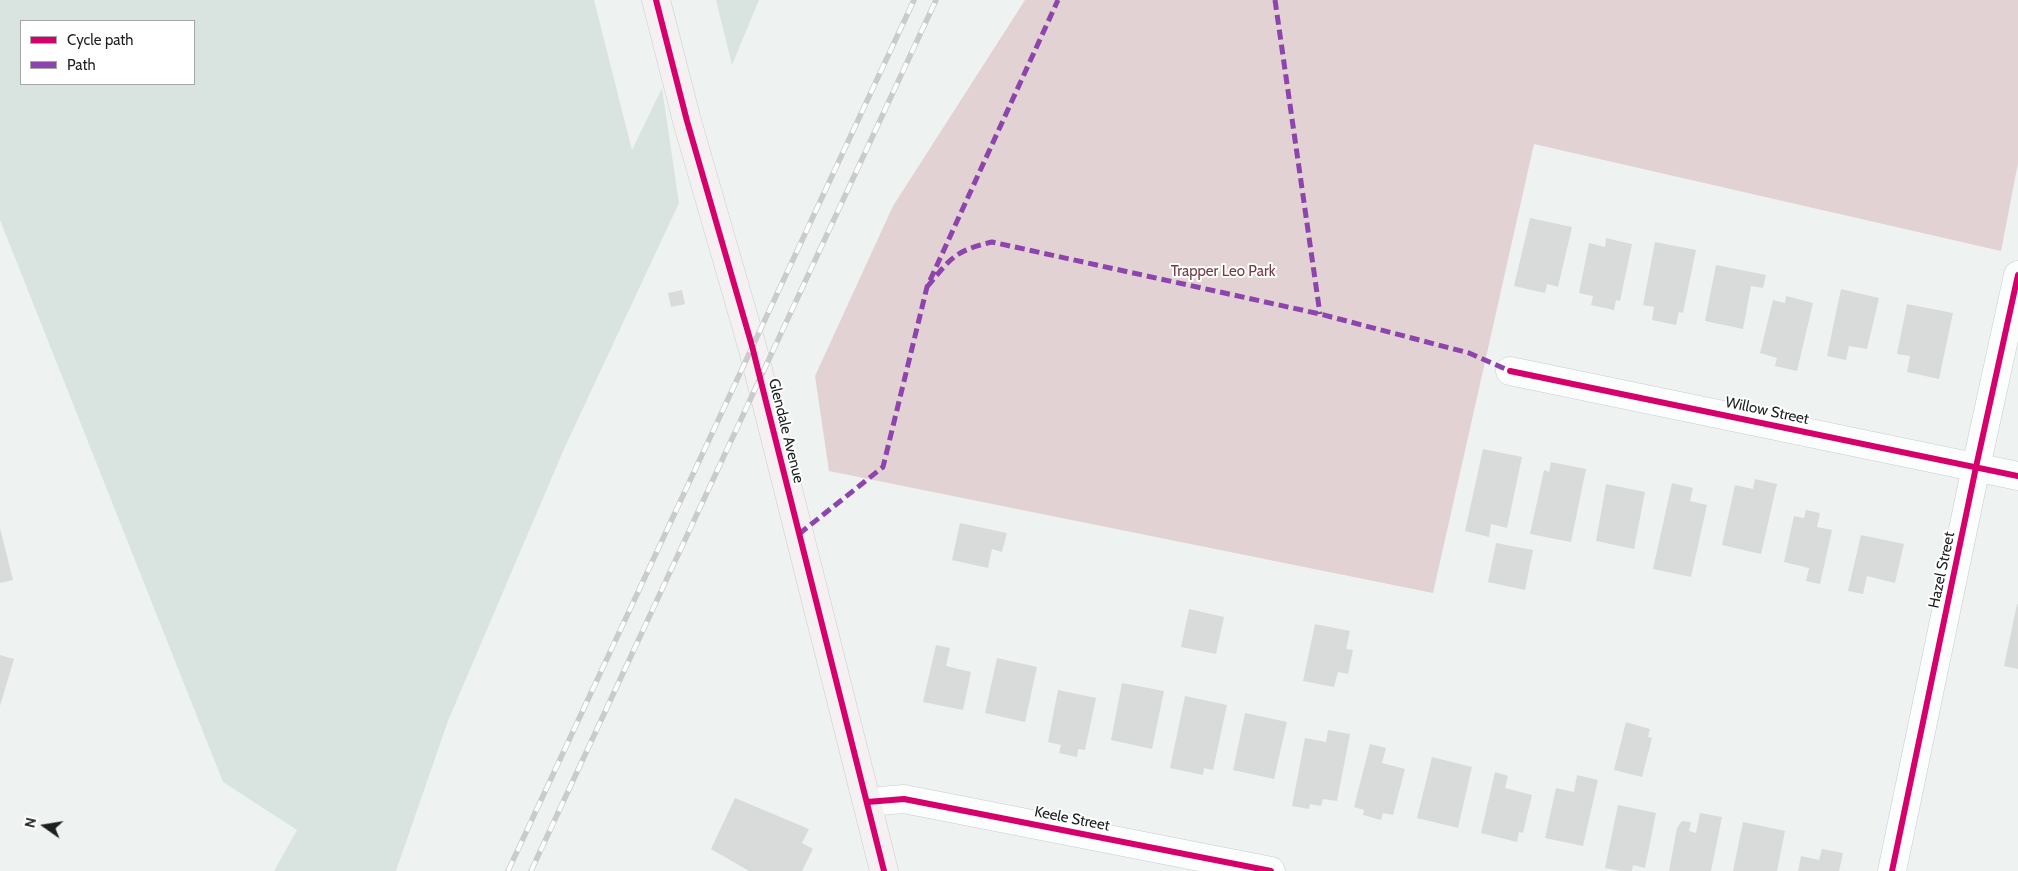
<!DOCTYPE html>
<html>
<head>
<meta charset="utf-8">
<style>
	body { margin:0 }
	#map { position:relative; width:2018px; height:871px; overflow:hidden; background:#eef3f1; font-family:Cabin,sans-serif }
	canvas { display:block }
	.legend { position:absolute; left:20px; top:20px; width:175px; height:65px; box-sizing:border-box; background:#fff; border:1px solid #a5a6a6; margin:0; padding:6px 9px; list-style:none; font-size:15px; color:#1e2020 }
	.legend li { display:flex; align-items:center; gap:10px; height:25px }
	.legend b { width:25px; border:1px solid #a5a6a6 }
	.north { position:absolute; left:20px; top:801px; width:50px; height:50px; -webkit-text-stroke:4px #fff; paint-order:stroke; rotate:283deg; font-size:14px; font-weight:700; line-height:20px; text-align:center; color:#1e2020 }
	.north::after { content:''; display:block; margin:auto; width:18px; height:22px; background:#1e2020; clip-path:polygon(50% 0,100% 100%,50% 72%,0 100%) }
</style>
</head>
<body>
<div id="map">
<canvas width="2018" height="871"></canvas>
<ul class="legend">
<li><b style="height:6px;background:#d6006c"></b>Cycle path</li>
<li><b style="height:6px;background:#8e44ad"></b>Path</li>
</ul>
<div class="north">N</div>
</div>
<script>
const ctx = document.querySelector('canvas').getContext('2d');
ctx.lineJoin = 'round';
function fillPath(path, color) { ctx.fillStyle = color; ctx.fill(path, 'evenodd'); }
function stroke(path, color, width, dash) { ctx.strokeStyle = color; ctx.lineWidth = width; ctx.lineCap = dash ? 'butt' : 'round'; ctx.setLineDash(dash || []); ctx.stroke(path); }
function drawText(font, color, halo, rows, align = 'center') {
  ctx.font = font + ' Cabin,sans-serif'; ctx.lineWidth = 4; ctx.setLineDash([]); ctx.textBaseline = 'middle'; ctx.strokeStyle = halo; ctx.fillStyle = color; for (const [text, x, y, turn = 0] of rows) {
    ctx.save(); ctx.translate(x, y); ctx.rotate((+turn || 0) * Math.PI / 180); ctx.textAlign = isNaN(turn) ? turn : align; if (halo) ctx.strokeText(text, 0, 0); ctx.fillText(text, 0, 0); ctx.restore();
  }
}
fillPath(new Path2D(`
	M0,0H594L632,150L662,88L679,203L564,449L448,721L396,871H274L297,830L223,782L0,220ZM21,21H194V84H21Z
	M716,0H759L732,65Z`), '#d9e4e1');
fillPath(new Path2D(`
	M1025,0H2018V163L2001,251L1534,144L1433,593L829,471L815,376L893,206Z`), '#e2d2d3');
fillPath(new Path2D(`
	M1530,218L1572,227L1558,287L1547,284L1545,293L1514,286Z
	M1606,238L1632,244L1620,301L1616,300L1614,310L1591,305L1593,296L1579,293L1589,243L1605,247Z
	M1655,242L1696,250L1683,313L1679,312L1676,325L1652,320L1654,307L1643,305Z
	M1716,265L1766,275L1763,288L1751,286L1743,329L1705,321Z
	M1841,289L1879,298L1867,349L1849,346L1846,360L1827,356Z
	M682,290L685,304L671,307L668,293Z
	M1786,296L1813,303L1797,371L1775,366L1777,358L1760,353L1773,300L1785,303Z
	M1907,304L1953,313L1939,379L1907,372L1910,356L1897,354Z
	M1483,449L1522,457L1507,528L1491,524L1489,537L1465,531Z
	M1551,462L1586,469L1571,542L1530,534L1544,470L1549,472Z
	M1755,479L1777,484L1761,554L1722,545L1735,485L1753,489Z
	M1672,483L1693,488L1690,501L1707,505L1691,577L1653,569Z
	M1606,484L1645,492L1634,549L1596,541Z
	M1806,510L1820,513L1817,527L1832,530L1820,584L1806,581L1809,568L1784,562L1794,516L1804,518Z
	M960,523L1007,533L1002,552L992,549L988,568L952,560Z
	M0,528L13,580L0,583Z
	M1861,535L1904,544L1895,583L1867,576L1863,594L1848,591Z
	M1496,543L1533,550L1525,590L1488,582Z
	M2017,604H2018V669L2004,666Z
	M1189,609L1224,617L1216,654L1181,647Z
	M1315,624L1350,631L1346,649L1353,650L1348,674L1338,672L1334,687L1303,681Z
	M936,645L950,648L946,666L971,672L963,710L923,702Z
	M0,655L14,659L0,706Z
	M997,658L1037,667L1025,722L985,713Z
	M1122,683L1164,691L1152,749L1111,740Z
	M1058,690L1096,698L1085,750L1078,749L1077,757L1059,753L1061,745L1048,742Z
	M1185,696L1227,705L1213,770L1204,768L1203,775L1170,768Z
	M1245,713L1287,722L1274,779L1233,770Z
	M1626,722L1650,729L1648,737L1652,738L1642,777L1614,770Z
	M1328,730L1350,734L1337,801L1323,799L1321,806L1310,804L1309,809L1292,806L1305,738L1326,742Z
	M1370,744L1386,748L1382,763L1405,769L1393,815L1383,813L1381,820L1363,815L1364,810L1354,807Z
	M1432,757L1472,767L1458,828L1417,818Z
	M1495,772L1508,776L1505,788L1532,795L1523,833L1519,832L1517,842L1481,833Z
	M1577,775L1598,780L1583,846L1545,838L1556,788L1574,792Z
	M735,798L809,829L802,843L813,849L802,871H749L711,849Z
	M1618,805L1656,813L1645,868L1633,865L1632,871H1621L1605,868Z
	M1700,813L1722,817L1711,871H1669L1677,828L1682,821L1691,822L1689,831L1696,833Z
	M1743,822L1785,831L1777,871H1733Z
	M1822,849L1843,853L1839,871H1798L1801,856L1819,860Z`), '#d8dbda');
const minor = new Path2D(`
	M1510,371L2018,476
	M867,802L904,799L1271,871
	M1892,871L1976,467L2018,275`);
const secondary = new Path2D(`
	M656,0L687,121L752,346L884,871`);
stroke(minor, '#c9cccb', 29);
stroke(secondary, '#c9cccb', 29);
stroke(minor, '#fcfdfd', 28);
stroke(secondary, '#f5f0f1', 28);
const rail = new Path2D(`
	M508,871L914,0
	M531,871L936,0`);
stroke(rail, '#cacccc', 5.5);
stroke(rail, '#fff', 4, [11]);
stroke(new Path2D(`
	M1275,0L1320,314
	M927,287C951,258 954,251 992,242L1320,314L1469,353L1510,371
	M799,534L883,467L927,287L1058,0`), '#8e44ad', 5, [10, 5]);
stroke(new Path2D(`
	M656,0L687,121L752,346L884,871
	M1510,371L2018,476
	M867,802L904,799L1271,871
	M1892,871L1976,467L2018,275`), '#d6006c', 6);
drawText('15px', '#763a44', '#fff', [
	["Trapper Leo Park",1223,272]
]);
drawText('15px', '#1e2020', '#fff', [
	["Willow Street",1767,411,12],
	["Glendale Avenue",786,431,76],
	["Hazel Street",1942,570,-78],
	["Keele Street",1072,819,11]
]);
</script>
</body>
</html>
